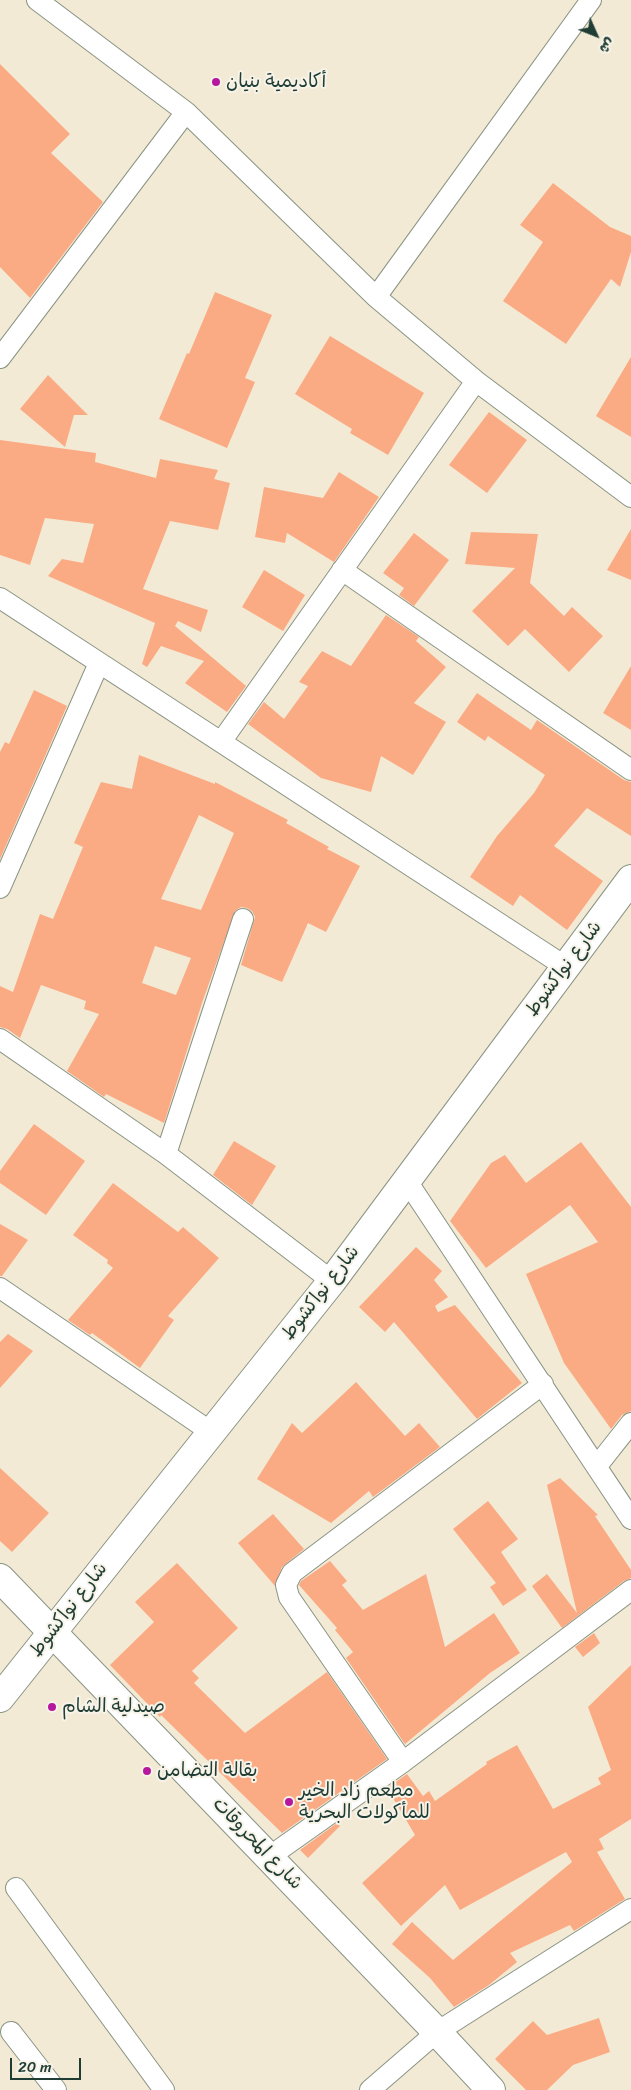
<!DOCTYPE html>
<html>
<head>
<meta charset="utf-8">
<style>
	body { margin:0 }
	#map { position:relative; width:631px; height:2090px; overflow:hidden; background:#f3ead5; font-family:Sriracha,"Playpen Sans Arabic",sans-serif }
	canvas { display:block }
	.north { position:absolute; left:571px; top:10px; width:50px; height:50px; -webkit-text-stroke:4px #f7f3e8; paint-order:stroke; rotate:134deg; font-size:14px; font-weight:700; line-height:20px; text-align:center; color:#1f3d34 }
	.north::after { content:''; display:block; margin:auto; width:18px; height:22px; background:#1f3d34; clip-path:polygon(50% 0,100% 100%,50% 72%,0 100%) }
	.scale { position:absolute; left:10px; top:2058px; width:71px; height:22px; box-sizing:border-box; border:2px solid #1f3d34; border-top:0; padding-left:6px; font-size:15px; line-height:18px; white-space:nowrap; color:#1f3d34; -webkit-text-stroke:4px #f7f3e8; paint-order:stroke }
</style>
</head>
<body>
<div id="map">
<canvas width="631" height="2090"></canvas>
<div class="north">ش</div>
<div class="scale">20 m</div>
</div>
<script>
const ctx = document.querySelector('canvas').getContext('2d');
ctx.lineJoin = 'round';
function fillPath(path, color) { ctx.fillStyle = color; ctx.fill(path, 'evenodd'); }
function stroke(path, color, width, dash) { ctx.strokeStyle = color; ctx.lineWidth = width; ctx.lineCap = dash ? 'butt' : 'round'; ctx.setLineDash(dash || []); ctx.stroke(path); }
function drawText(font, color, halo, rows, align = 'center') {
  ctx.font = font + ' Sriracha,"Playpen Sans Arabic",sans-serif'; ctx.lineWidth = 4; ctx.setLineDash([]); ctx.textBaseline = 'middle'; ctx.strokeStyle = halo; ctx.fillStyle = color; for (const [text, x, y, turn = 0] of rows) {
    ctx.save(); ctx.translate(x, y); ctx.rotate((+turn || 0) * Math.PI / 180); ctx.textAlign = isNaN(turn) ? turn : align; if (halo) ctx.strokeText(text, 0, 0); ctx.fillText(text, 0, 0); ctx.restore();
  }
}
fillPath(new Path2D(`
	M0,64L70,134L51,153L103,202L30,298L0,267Z
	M553,183L610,227L631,236V252L620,287L611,279L566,344L503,301L543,242L520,225Z
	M215,292L272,315L245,378L255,382L227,448L159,419L187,353L189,354Z
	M330,336L424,393L388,455L350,433L352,429L295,394Z
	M631,357V437L596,416Z
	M48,375L88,415H74L65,447L20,409Z
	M489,412L527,440L487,493L449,465Z
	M0,440L96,453L95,462L156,478L160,459L218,470L214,479L230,483L218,530L170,521L143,589L208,610L201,632L178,621L175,626L246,686L227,712L185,683L204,661L161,646L147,667L142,664L155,623L48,576L62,559L83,563L94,524L45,518L30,565L0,555Z
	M339,472L379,497L334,562L287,533L285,543L255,537L264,487L323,498Z
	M631,529V580L607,570Z
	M471,532L538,534L530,583L564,616L572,607L603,636L569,672L525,629L508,646L472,611L515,568L465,564Z
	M414,533L449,560L414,606L399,595L404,588L383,573Z
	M264,570L305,595L283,631L242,607Z
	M386,615L419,637L416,641L446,667L414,703L446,722L413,775L381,756L371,792L321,778L248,724L264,702L284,719L308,686L299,682L322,651L351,666Z
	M631,666V730L603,713Z
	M34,690L67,706L0,859V752L5,742L9,744Z
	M477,693L531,730L537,720L624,780L631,782V836L587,808L554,846L603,881L567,930L520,895L513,906L470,877L497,836L534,793L545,775L488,736L485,741L457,722Z
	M139,755L215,784V782L288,820L286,823L329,847L327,849L360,866L326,932L308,923L282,982L241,965L255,917L252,911L247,908L241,907L235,911L202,1003L164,1123L106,1094L104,1097L67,1071L99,1014L84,1009L86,1001L41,985L20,1038L7,1029L0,1027V986L13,992L40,914L53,919L83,847L74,843L101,782L132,789ZM199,815L234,833L201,910L161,899ZM155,946L191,958L176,995L142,983Z
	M34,1124L85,1161L46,1215L0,1183V1171Z
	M234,1141L276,1166L252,1205L213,1175Z
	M581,1142L631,1207V1411L622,1415L611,1429L564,1363L526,1274L598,1242L570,1205L486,1268L450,1221L491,1163L505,1155L526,1183Z
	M113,1183L178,1232L183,1227L219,1258L168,1316L174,1320L140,1368L92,1333L90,1335L68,1320L113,1268L107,1263L108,1260L73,1235Z
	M0,1224L28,1240L2,1276H0Z
	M416,1247L442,1271L434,1280L448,1297L435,1306L438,1312L455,1305L522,1383L477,1419L394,1322L385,1332L359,1307Z
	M8,1334L33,1351L0,1388V1342Z
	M356,1382L405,1436L419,1423L440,1447L373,1497L369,1491L331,1523L257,1479L292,1423L302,1433Z
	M0,1468L49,1513L12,1552L0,1541Z
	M560,1478L598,1515L595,1516L631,1570V1578L624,1581L562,1628L532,1586L547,1574L577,1613L547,1485Z
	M488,1501L518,1539L501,1552L527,1590L503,1606L490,1587L496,1583L453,1529Z
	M273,1514L304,1549L282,1567L275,1586L238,1543Z
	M330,1561L347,1581L342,1585L363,1610L426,1574L445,1647L494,1613L520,1653L490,1673L405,1744L346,1658L353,1652L335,1630L337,1628L299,1585L301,1581Z
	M177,1563L238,1628L192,1671L199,1678L194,1683L245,1733L327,1672L387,1759L282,1833L161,1715L160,1717L110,1665L154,1622L135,1602Z
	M594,1633L600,1643L583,1657L575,1647Z
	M631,1665V1819L599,1839L604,1849L597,1852L625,1899L574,1931L570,1925L510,1953L517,1962L489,1985L454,2007L430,1978L392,1944L412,1922L453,1960L572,1862L566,1852L460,1910L445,1885L401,1926L362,1883L415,1835L387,1788L407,1774L423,1796L429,1791L435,1801L487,1764L486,1762L517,1745L553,1809L601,1784L598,1778L611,1770L588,1707Z
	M337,1823L340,1826L308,1858L300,1850Z
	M599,2018L610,2052L573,2065L547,2090H526L495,2059L533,2021L547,2035Z`), '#fbab84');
const street = new Path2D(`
	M37,0L186,112L376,297L476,381L631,497
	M376,297L591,0
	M0,358L186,112
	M342,570L631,770
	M0,598L566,967
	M221,742L476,381
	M0,888L99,663
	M0,1039L166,1154L332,1281
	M166,1154L243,919
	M407,1181L631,1519
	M0,1288L211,1432
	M597,1466L631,1423
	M403,1762L289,1597L286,1585L292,1573L543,1384
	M269,1857L403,1762L631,1590
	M16,1888L164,2090
	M11,2032L56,2090
	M370,2090L437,2032L631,1909`);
const secondary = new Path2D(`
	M0,1578L437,2032L491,2090
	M0,1698L332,1281L631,879`);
stroke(street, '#899484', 22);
stroke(secondary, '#899484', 30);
stroke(street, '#fff', 20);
stroke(secondary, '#fff', 28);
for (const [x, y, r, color] of [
	[216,82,5,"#b5179e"],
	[52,1707,5,"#b5179e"],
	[147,1771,5,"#b5179e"],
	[289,1802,5,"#b5179e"]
]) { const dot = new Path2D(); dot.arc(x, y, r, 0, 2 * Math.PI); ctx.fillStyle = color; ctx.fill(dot); stroke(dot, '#f7f3e8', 2); }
drawText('19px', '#1f3d34', '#f7f3e8', [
	["أكاديمية بنيان",226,82],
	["صيدلية الشام",62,1707],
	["بقالة التضامن",157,1771],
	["مطعم زاد الخير",299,1791],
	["للمأكولات البحرية",299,1813]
], 'left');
drawText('19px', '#1f3d34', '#f7f3e8', [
	["شارع نواكشوط",564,969,-53],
	["شارع نواكشوط",321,1293,-52],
	["شارع نواكشوط",69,1610,-52],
	["شارع المحروقات",257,1844,46]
]);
</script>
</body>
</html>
